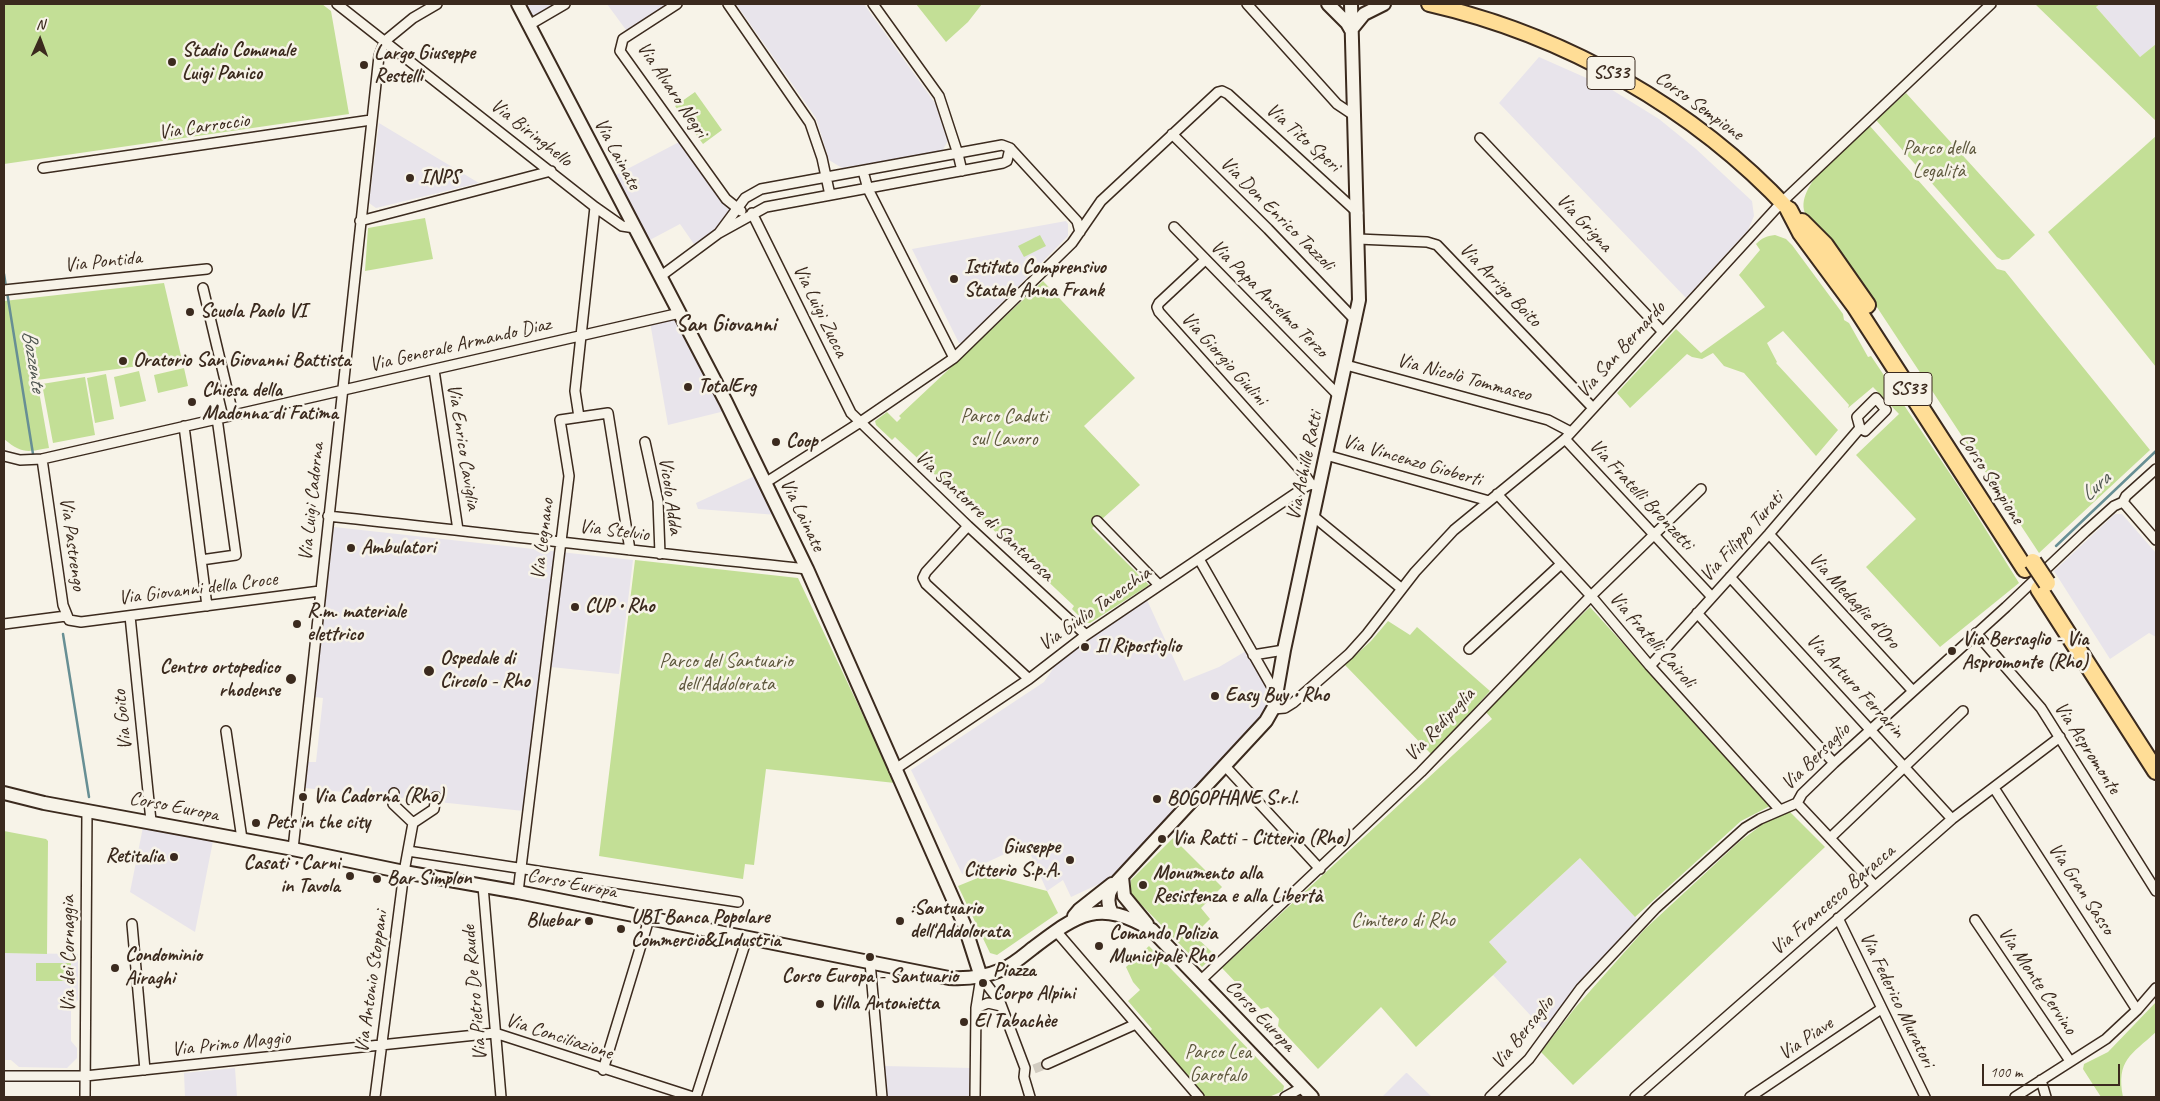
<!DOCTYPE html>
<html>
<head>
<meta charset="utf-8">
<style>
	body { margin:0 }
	#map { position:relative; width:2160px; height:1101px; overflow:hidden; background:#f7f3e8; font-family:Caveat,sans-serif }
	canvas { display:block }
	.frame { position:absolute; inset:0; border:5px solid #3b2a1e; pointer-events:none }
	.north { position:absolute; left:15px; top:15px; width:50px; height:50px; -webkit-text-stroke:4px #f7f3e8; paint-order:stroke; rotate:2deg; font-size:14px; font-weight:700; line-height:20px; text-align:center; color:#3b2a1e }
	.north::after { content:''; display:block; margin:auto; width:18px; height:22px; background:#3b2a1e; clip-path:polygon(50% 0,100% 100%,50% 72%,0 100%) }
	.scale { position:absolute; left:1982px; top:1064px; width:138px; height:22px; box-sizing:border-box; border:2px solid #3b2a1e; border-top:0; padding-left:6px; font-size:15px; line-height:18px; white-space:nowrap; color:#3b2a1e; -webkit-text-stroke:4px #f7f3e8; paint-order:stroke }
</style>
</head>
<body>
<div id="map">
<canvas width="2160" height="1101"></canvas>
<div class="frame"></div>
<div class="north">N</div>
<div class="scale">100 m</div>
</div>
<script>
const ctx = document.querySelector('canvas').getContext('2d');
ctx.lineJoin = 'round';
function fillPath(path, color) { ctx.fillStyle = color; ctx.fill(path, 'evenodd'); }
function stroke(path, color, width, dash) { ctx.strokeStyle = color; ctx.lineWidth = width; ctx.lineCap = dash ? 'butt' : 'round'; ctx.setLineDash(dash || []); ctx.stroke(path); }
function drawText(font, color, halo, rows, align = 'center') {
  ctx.font = font + ' Caveat,sans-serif'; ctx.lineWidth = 5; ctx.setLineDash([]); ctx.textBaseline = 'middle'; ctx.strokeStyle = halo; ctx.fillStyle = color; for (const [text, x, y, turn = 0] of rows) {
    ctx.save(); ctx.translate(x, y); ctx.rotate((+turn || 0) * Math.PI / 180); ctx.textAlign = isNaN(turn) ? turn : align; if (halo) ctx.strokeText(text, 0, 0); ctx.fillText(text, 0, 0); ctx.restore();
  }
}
fillPath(new Path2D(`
	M521,4H561L531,22Z
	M607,4H675L629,34Z
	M736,4H864L935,103L948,141L942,151L842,168L829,160L816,118Z
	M2100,4H2156V44L2140,57L2096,7Z
	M1539,57L1609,88L1659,119L1696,149L1752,201L1754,216L1748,230L1686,298L1499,103Z
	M379,123L479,183L376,208L369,203Z
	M683,140L735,209L728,219L696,247L680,224L646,242L612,177Z
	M1066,221L1068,224V236L962,343H959L912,249Z
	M679,315L729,410L668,425L650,322Z
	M759,474L778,515L698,509L696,503Z
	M2115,514H2122L2156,553V637L2149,633L2110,659L2054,571Z
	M334,527L633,560L619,674L541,666L524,811L305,788L308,762H316L323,698L315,697Z
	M1147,600L1184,681L1219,667L1246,651L1271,694L1269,709L1264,716L1105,885L1099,884L1071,897L1063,880L1047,891L1026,844L962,874L911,770L1044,682L1059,660Z
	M144,822L214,836L195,932L130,892Z
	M1580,858L1640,922L1579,984L1544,1030L1493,975L1507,962L1489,942Z
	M4,953L78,954V1000L71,1007V1041L77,1048V1058L67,1068L19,1067L11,1060H4Z
	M884,1066L971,1068V1097H887Z
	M235,1068L237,1097H185L184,1073Z
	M1406,1073H1407L1432,1097H1382Z`), '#e8e4eb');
fillPath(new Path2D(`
	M4,4H322L331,11L349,114L4,164Z
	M916,4H982L968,22L946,42Z
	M2035,4H2100L2096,7L2140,57L2156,44V121Z
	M695,92L722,130L703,144L675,106Z
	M1906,93L2035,235L2009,259L2002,260L1997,257L1876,120Z
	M1869,125L1997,269L2005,271L2150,450L2039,553L1836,245C1829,237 1811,224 1806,215C1791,187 1851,142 1869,125Z
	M2156,136V367L2048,232Z
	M425,218L433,259L365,271L368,228Z
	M1040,235L1046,246L1024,257L1018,246Z
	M1775,235L1786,239L1792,245L1843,314L1844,320L1849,323L1868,357L1871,356L1961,490L2019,583L1940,647L1866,567L1916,519L1856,455L1899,414L1873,387L1848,408L1849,405L1783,331L1767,343L1777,362L1776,363L1838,430L1816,456L1744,373L1724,366L1713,353L1702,359L1692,357L1687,354L1630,408L1617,393L1676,329L1701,353L1765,307L1739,275L1760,250L1756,244C1762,238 1766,236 1775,235Z
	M1043,281L1135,378L1084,426L1140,485L1092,528L1149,585L1090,623H1086L1072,609L1074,606L895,437L892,440L876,425L875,421L887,412L897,422L901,418L899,416Z
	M164,283L182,360L37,380L49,448C27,452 22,454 4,439V301Z
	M184,368L188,386L158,393L154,375Z
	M139,371L146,401L120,407L114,377Z
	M106,374L114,419L95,423L87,378Z
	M85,377L95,435L53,443L42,384Z
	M635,560L798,578L895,783L766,769L754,865L745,864L743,879L599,856Z
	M1590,607L1770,806L1741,821L1635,917L1580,858L1489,942L1507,962L1416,1047L1381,1007L1318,1069L1278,1026L1279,1019L1268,1007L1261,1009L1222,968L1492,719L1485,711L1509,685Z
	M1388,621L1410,635L1417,627L1490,691L1432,755L1345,665L1371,641Z
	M1789,811L1825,847L1573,1085L1541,1052L1575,1008L1645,929L1739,842L1771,818Z
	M4,831L46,839L48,841L47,954L4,953Z
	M1173,838L1222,887L1201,908L1210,919L1194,935L1215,955L1202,967L1130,893L1131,880Z
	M985,875L1047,891L1058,913L997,955L990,953L958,886Z
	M1149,946L1284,1086L1283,1091L1269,1097H1205L1148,1033L1152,1029L1128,1001L1140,990L1133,982L1126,967Z
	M36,963H71V981H36Z
	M2156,1002V1032C2131,1055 2116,1060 2123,1097H2101L2083,1069L2084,1064L2108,1052Z`), '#c3df96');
stroke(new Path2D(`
	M4,274L6,287
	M7,292L33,454
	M2056,546L2156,451
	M63,634L89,797`), '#678f94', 2.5);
stroke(new Path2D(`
	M1034,1069L1047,1064`), '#d1cbc0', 9, [9, 4.5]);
const street = new Path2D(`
	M337,4L595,207L622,226L635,228
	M677,4L623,39L620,51L726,199L741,211
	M728,4L810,123L822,158L830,195
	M873,4L939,96L958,154L962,171
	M1247,4L1337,104L1355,116
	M529,25L565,4
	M1172,134L1268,229L1356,321
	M1480,138L1662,331
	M1010,148L1077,221L1080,232
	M43,168L371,120
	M863,171L868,189L954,358
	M752,213L851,413L968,526L1086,635
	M360,221L551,171
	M1174,227L1339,396
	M1358,239L1427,242L1437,245L1592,407
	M1205,260L1159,303L1157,307L1159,312L1305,475L1311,484
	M661,276L719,233L766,207L1003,163L1007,161L1010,148L1002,145L761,189L745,198L719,233
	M203,288L233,414
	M4,290L207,269
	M1346,365L1548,420L1571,432
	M434,370L458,530
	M579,417L575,391L595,207
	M184,426L207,606
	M1565,439L1712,597
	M645,442L658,501L660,554
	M1326,455L1489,501
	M4,456L20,460L42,459L680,313
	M42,459L63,605L69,620L81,622L320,591
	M765,483L859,423L954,358L1072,243L1101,201L1218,92L1222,91L1228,94L1358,213
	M1497,494L1591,596L1650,666L1780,810
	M2123,502L2156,540
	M328,516C488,533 647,553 807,569
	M1313,516L1402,589
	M1097,521L1159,585
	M968,526L926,572L923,578L926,584L1029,679
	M1769,534L1912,690
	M1199,559L1276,694
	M201,560L236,555L217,418
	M1730,577L1952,819
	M1697,613L1834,763
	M130,616L151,821
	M4,624L66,616
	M1976,633L2041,708L2156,891
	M1469,649L1561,564
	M1253,655L1284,650
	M1650,666L1769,534L1860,428L1865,431L1886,410L1876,398L1857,417L1860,428
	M1273,709L1285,708L1293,703L1349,654L1367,634L1415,572L1454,530L1565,439L1782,202L1991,4
	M226,731L242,839
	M1225,766L1320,869
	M894,770L1029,679L1086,635L1305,487L1311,484L1319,487
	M1994,788L2137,1010
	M394,793L393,804L413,823
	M1797,803L1875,886
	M1830,838L1963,711
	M293,849L379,56L385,41L413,18L437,4
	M408,851L738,902
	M483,886L501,1097
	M518,892L569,476L560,420L608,413L630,550
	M1838,918L1925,1097
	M1975,920L2070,1061
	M132,924L145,1070
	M1056,931L1199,1097
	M870,962L882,1097
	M981,977L1000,1002L1025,1068L1024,1077L1030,1097
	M1200,981L1421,772L1591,596L1701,489
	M976,1008L988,1003L1001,1006
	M1047,1064L1136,1024
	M603,1070L649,919
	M4,1076H85L495,1033L693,1097
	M2041,1080L2046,1097
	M85,1097L87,811
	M375,1097L404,872L413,823L434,809L436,797
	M696,1097L747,938
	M975,1097L976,1008L981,977
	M1285,1097L1303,1087
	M1490,1097L1529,1059L1581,988L1656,908L1745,828L1760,819L1797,803L1802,794L1834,763L2006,607L2085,532L2114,506L2123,502L2126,496L2156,469
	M1635,1097L1952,819L2060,737
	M1750,1097L1881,1009
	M2015,1097L2106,1039L2137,1010L2156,988`);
const secondary = new Path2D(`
	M518,4L726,402L807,569L964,924L981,977
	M1328,4L1347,23L1351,30
	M1351,30L1364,14L1384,4
	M4,793L44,803L288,848L404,872L518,892L949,978C967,979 985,977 1001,970C1013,965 1023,956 1033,948C1078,914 1098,898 1152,930L1312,1097
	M1122,877L1124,896L1147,924
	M1112,913C1107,904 1107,895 1113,886L1266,721L1274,707L1284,650L1359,300L1351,4
	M1074,916L1079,910L1112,884`);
const primary = new Path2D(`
	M1429,4C1565,35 1694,108 1789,210`);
const highway = new Path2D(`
	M1789,210L1801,233L1855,306L2025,569
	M1802,222L1825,245L1867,305
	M2039,589L2156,771`);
stroke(street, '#3b2a1e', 12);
stroke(secondary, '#3b2a1e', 16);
stroke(primary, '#3b2a1e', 18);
stroke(highway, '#3b2a1e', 20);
stroke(street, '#f7f3e8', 9);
stroke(secondary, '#f7f3e8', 12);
stroke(primary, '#ffdd96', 14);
stroke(highway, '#ffdd96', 16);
const highwayBridge = new Path2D(`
	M2033,562L2047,583`);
stroke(highwayBridge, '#3b2a1e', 20, []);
stroke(highwayBridge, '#ffdd96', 16);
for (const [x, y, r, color] of [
	[172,62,5,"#3b2a1e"],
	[364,65,5,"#3b2a1e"],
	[410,178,5,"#3b2a1e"],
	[954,279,5,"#3b2a1e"],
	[190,312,5,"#3b2a1e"],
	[123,361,5,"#3b2a1e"],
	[688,387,5,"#3b2a1e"],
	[192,402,5,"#3b2a1e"],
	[776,442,5,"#3b2a1e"],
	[351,548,5,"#3b2a1e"],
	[575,607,5,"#3b2a1e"],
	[297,624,5,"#3b2a1e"],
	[1085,647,5,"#3b2a1e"],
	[1952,651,5,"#3b2a1e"],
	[429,671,6,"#3b2a1e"],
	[291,679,6,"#3b2a1e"],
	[1215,696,5,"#3b2a1e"],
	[303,797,5,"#3b2a1e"],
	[1157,799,5,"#3b2a1e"],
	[256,823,5,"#3b2a1e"],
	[1162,839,5,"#3b2a1e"],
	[174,857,5,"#3b2a1e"],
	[1070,860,5,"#3b2a1e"],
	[350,876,5,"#3b2a1e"],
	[377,879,5,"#3b2a1e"],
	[1143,885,5,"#3b2a1e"],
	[589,921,5,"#3b2a1e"],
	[900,921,5,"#3b2a1e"],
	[621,929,5,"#3b2a1e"],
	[1099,946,5,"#3b2a1e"],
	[870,957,5,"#3b2a1e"],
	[115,968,5,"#3b2a1e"],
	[983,983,5,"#3b2a1e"],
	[820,1004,5,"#3b2a1e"],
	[964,1022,5,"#3b2a1e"]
]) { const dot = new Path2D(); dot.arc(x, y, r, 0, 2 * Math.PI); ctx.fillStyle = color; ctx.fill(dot); stroke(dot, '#f7f3e8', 2); }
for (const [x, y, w] of [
	[1611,73,48],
	[1908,389,48]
]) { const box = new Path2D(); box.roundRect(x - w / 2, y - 16.5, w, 33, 4); ctx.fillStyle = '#f7f3e8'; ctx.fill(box); stroke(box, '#3b2a1e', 1); }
drawText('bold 19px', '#3b2a1e', null, [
	["SS33",1611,73],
	["SS33",1908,389]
]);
drawText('bold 20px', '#3b2a1e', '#f7f3e8', [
	["Stadio Comunale",182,51],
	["Luigi Panico",182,74],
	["Largo Giuseppe",374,54],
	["Restelli",374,77],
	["INPS",420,178],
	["Istituto Comprensivo",964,268],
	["Statale Anna Frank",964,291],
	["Scuola Paolo VI",200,312],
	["Oratorio San Giovanni Battista",133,361],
	["TotalErg",698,387],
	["Chiesa della",202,391],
	["Madonna di Fatima",202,414],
	["Coop",786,442],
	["Ambulatori",361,548],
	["CUP • Rho",585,607],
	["R.m. materiale",307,612],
	["elettrico",307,635],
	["Via Bersaglio - Via",1962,640],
	["Aspromonte (Rho)",1962,663],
	["Il Ripostiglio",1095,647],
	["Ospedale di",440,659],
	["Circolo - Rho",440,682],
	["Centro ortopedico",280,668,"right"],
	["rhodense",280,691,"right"],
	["Easy Buy • Rho",1225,696],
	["Via Cadorna (Rho)",313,797],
	["BOGOPHANE S.r.l.",1167,799],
	["Pets in the city",266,823],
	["Via Ratti - Citterio (Rho)",1172,839],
	["Giuseppe",1060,848,"right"],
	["Citterio S.p.A.",1060,871,"right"],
	["Retitalia",164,857,"right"],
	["Casati • Carni",340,864,"right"],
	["in Tavola",340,887,"right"],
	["Monumento alla",1153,874],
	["Resistenza e alla Libertà",1153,897],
	["Bar Simplon",387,879],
	[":Santuario",910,909],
	["dell'Addolorata",910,932],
	["UBI Banca Popolare",631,918],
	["Commercio&Industria",631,941],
	["Bluebar",579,921,"right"],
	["Comando Polizia",1109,934],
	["Municipale Rho",1109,957],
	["Condominio",125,956],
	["Airaghi",125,979],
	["Piazza",993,971],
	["Corpo Alpini",993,994],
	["Corso Europa - Santuario",870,977,"center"],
	["Villa Antonietta",830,1004],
	["El Tabachèe",974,1022]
], 'left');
drawText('20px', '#3b2a1e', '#f7f3e8', [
	["Via Alvaro Negri",672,90,56],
	["Corso Sempione",1699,106,36],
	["Via Carroccio",204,127,-8],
	["Via Biringhello",531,133,38],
	["Via Tito Speri",1303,138,42],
	["Via Lainate",617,154,62],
	["Via Don Enrico Tazzoli",1277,214,45],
	["Via Grigna",1584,223,47],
	["Via Pontida",103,262,-6],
	["Via Arrigo Boito",1500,285,46],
	["Via Papa Anselmo Terzo",1269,299,45],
	["Via Luigi Zucca",820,311,64],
	["Via Generale Armando Diaz",460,345,-13],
	["Via San Bernardo",1621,350,-48],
	["Via Giorgio Giulini",1224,359,48],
	["Via Nicolò Tommaseo",1464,378,15],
	["Via Enrico Caviglia",463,447,81],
	["Via Vincenzo Gioberti",1412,461,16],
	["Via Achille Ratti",1305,466,-78],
	["Corso Sempione",1991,479,57],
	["Via Fratelli Bronzetti",1641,495,47],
	["Vicolo Adda",670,496,82],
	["Via Luigi Cadorna",312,502,-84],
	["Via Lainate",802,515,64],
	["Via Santorre di Santarosa",984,516,43],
	["Via Stelvio",614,531,7],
	["Via Filippo Turati",1742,537,-48],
	["Via Legnano",543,539,-83],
	["Via Pastrengo",72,544,82],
	["Via Giovanni della Croce",198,589,-7],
	["Via Medaglie d'Oro",1854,601,47],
	["Via Giulio Tavecchia",1095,609,-35],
	["Via fratelli Cairoli",1652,640,49],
	["Via Arturo Ferrarin",1855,686,47],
	["Via Goito",123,720,-96],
	["Via Redipuglia",1440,725,-47],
	["Via Aspromonte",2087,748,57],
	["Via Bersaglio",1816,757,-44],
	["Corso Europa",174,807,11],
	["Corso Europa",572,884,11],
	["Via Gran Sasso",2081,889,57],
	["Via Francesco Baracca",1833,900,-41],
	["Via dei Cornaggia",69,954,-90],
	["Via Monte Cervino",2037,981,56],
	["Via Antonio Stoppani",372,982,-82],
	["Via Pietro De Raude",475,993,-95],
	["Via Federico Muratori",1897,1000,64],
	["Corso Europa",1260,1016,46],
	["Via Bersaglio",1523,1033,-51],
	["Via Conciliazione",559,1037,18],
	["Via Piave",1806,1039,-34],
	["Via Primo Maggio",231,1044,-6]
]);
drawText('20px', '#5d573c', '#f7f3e8', [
	["Parco della",1939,149],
	["Legalità",1939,172],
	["Parco Caduti",1004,417],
	["sul Lavoro",1004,440],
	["Parco del Santuario",726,662],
	["dell'Addolorata",726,685],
	["Cimitero di Rho",1403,921],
	["Parco Lea",1218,1053],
	["Garofalo",1218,1076]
]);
drawText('italic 21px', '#4d544f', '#f7f3e8', [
	["Bozzente",33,361,81],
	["Lura",2096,487,-43]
]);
drawText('bold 22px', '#3b2a1e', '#f7f3e8', [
	["San Giovanni",726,325]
]);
</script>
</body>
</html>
